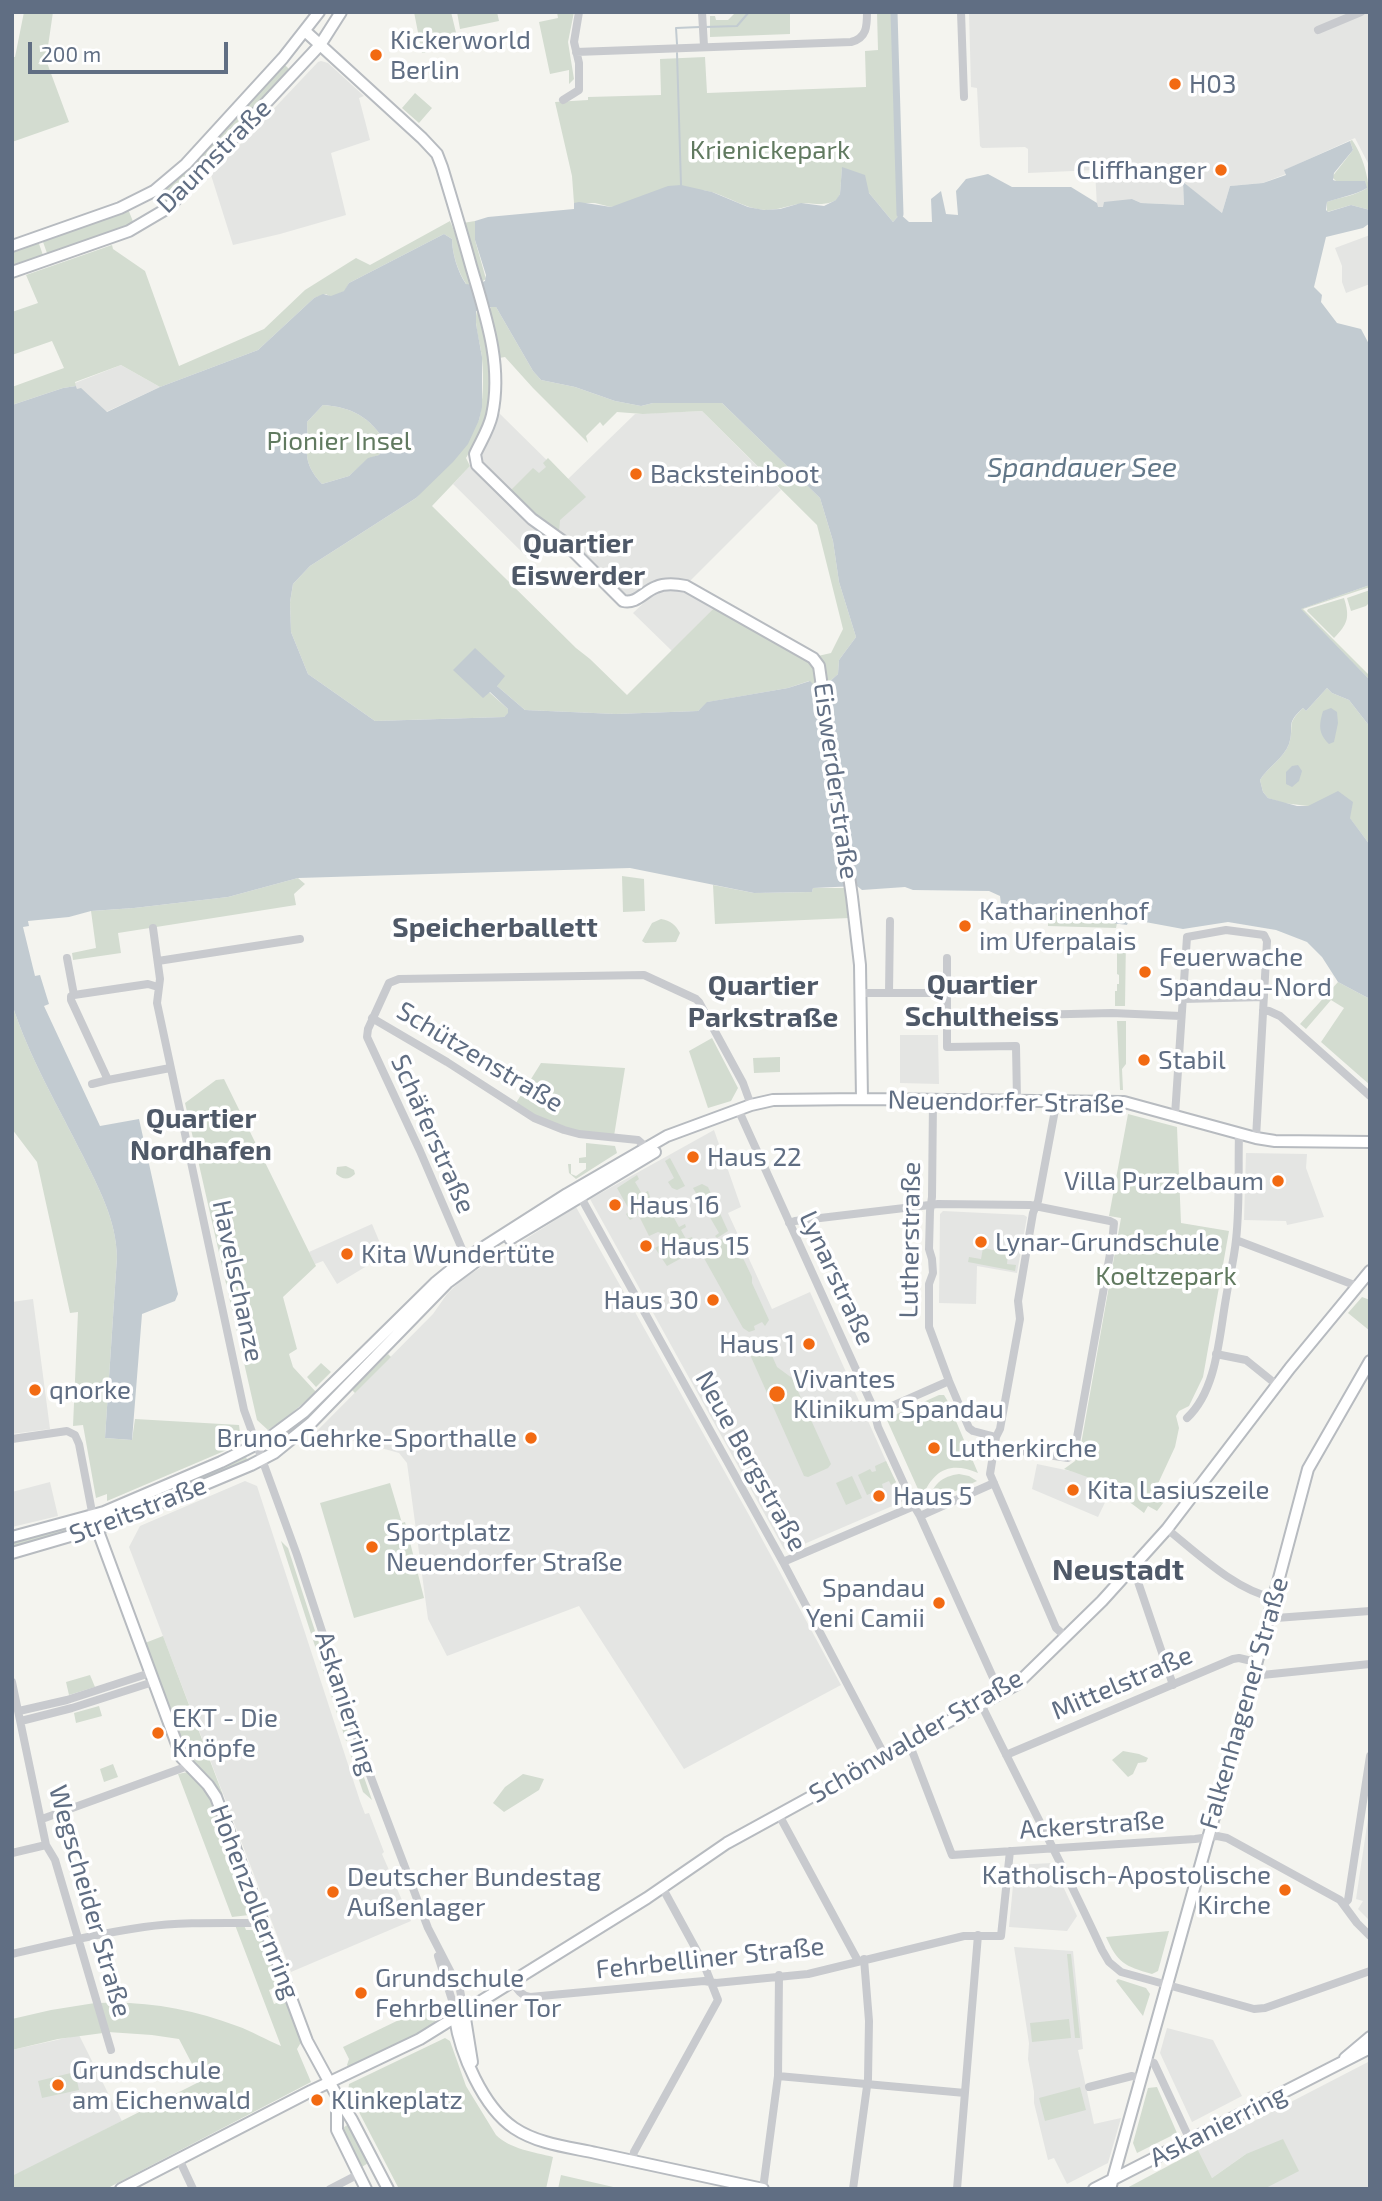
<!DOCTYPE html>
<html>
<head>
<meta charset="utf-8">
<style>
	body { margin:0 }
	#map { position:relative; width:1382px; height:2201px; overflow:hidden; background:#f4f4ef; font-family:"Exo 2",sans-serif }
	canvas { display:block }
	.frame { position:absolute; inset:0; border:14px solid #606e83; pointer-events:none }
	.scale { position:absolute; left:28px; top:42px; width:200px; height:32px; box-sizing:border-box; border:4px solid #606e83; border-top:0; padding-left:9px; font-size:21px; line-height:24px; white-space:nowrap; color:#606e83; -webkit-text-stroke:5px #fff; paint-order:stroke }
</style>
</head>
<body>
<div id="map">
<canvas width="1382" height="2201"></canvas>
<div class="frame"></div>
<div class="scale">200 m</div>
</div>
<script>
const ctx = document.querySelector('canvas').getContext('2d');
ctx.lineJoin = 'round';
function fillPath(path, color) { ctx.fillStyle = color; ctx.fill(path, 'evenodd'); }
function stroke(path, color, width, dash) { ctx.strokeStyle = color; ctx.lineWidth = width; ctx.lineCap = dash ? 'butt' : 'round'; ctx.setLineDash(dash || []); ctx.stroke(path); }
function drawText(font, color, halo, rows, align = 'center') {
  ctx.font = font + ' "Exo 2",sans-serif'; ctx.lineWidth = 7; ctx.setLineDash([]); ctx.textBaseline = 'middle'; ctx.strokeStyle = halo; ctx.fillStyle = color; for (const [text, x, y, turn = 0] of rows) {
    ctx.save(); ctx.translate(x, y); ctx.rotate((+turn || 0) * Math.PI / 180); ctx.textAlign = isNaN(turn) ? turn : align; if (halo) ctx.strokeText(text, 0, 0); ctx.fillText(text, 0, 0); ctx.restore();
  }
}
fillPath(new Path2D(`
	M969,12H1370V167L1355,138L1285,170L1286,174L1263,183L1230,186L1222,213L1183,183L1184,205L1141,203L1132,199L1104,208L1097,207L1095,170L1028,173V149L1025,147L982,148L980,146L977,88L971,87Z
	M321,61L328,63L364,96L359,98L370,140L331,153L346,215L280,234L233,245L211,175L318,62Z
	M1370,235V284L1346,293L1342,282V266L1335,248Z
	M121,365L160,387L106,412L81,389H77L75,383Z
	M702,411L781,490L689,582L633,598L625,597L560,533L539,519L482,464L480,456L493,429L498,412L567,480L635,414Z
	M470,466L530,525L546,535L526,556L453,484Z
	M669,590L686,592L714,608L672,651L633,613L653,594Z
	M900,1035H938L939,1084L900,1083Z
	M714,1130L741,1207L728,1213L772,1309L810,1292L904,1501L788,1551L784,1549L590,1199Z
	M1246,1153L1307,1154L1306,1168L1324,1217L1287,1225L1286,1221L1244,1220Z
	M576,1207L749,1515L841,1685L684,1769L579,1606L447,1656L428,1619L407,1463L399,1453L356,1441L303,1448V1445L433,1314L447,1294L461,1280Z
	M943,1211L1024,1215L1027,1217L1017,1273L977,1266L976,1304L939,1303L940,1214Z
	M372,1224L385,1255L337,1284L323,1261L315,1264L309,1252Z
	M33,1299L50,1429L12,1434V1302Z
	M1037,1464L1080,1473L1111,1490L1098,1517L1032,1489Z
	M245,1481L257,1486L360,1801L365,1814L369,1813L384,1852L382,1854L411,1921L291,1972L129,1547L140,1526Z
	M50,1482L58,1516L12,1527V1492Z
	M1370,1805V1921L1358,1909L1363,1901L1356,1899Z
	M1052,1863L1077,1916L1067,1931L1009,1927L1015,1865Z
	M1014,1947L1073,1951L1083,2049L1078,2050L1094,2124L1121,2118L1108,2163L1067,2184L1054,2158L1048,2160L1034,2103V2092L1028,2059L1029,2043Z
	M1167,2028L1213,2040L1242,2096L1192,2122L1160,2053Z
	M79,2035L122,2121L12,2177V2050Z
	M1370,2061V2189H1264L1268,2186L1246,2154L1212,2178L1198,2150Z`), '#e4e5e3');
fillPath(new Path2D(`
	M24,12H53L46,60L69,122L12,142V57H15Z
	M414,12H451L459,45L422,53Z
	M457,12H497L499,21L460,29Z
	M557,12H574L568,42L574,79L569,84V70L550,74L539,22L558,18Z
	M736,12H790V34L710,37V16H715L716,20H728Z
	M877,12H894L900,214L893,222L869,193L842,168L840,194L837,200C819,208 814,201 799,204C787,206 778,210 766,210C743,209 724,193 702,190L611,207L595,203H574L572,176L555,102L588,100V97L661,95L660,59L705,57L707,93L866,87L865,51L878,50Z
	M284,64L291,71L167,205L158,192Z
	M415,93L432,108L419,123L402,108Z
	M1352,140C1366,160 1370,186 1370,210L1351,205L1327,212V202C1340,197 1355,196 1367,188L1336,181L1332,177L1353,150L1350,141Z
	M128,209L134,224L48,256L42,239Z
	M450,221L459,243L472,285H467C458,273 452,253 452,239L444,234L349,283L345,291L331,297L326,294L314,298L258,350L160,387L121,365L75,382L76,386L63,388L12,405V387L64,368L52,341L12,355V312L38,303L26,275L112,245L113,249L145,271L179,366L264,329L305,290L356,258L370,265Z
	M475,221V240L486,279L481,282L463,223Z
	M38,241L44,258L12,269V250Z
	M491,307H496L533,371L541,380L575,387L615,401L641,406L653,403H722L820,498L833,541L839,582L856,637L839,660L838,674L828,683L824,665L818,656L831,653L843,629L817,525L702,411L643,414L617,412L603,426L600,422L586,436L588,443L533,388L505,357L499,358L496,338L488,312Z
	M477,310L481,311C488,345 495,385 485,419C481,433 473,446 466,458L470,466L432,506L576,648L590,659L627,695L714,608L809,663L815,671L817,684H812L809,681L788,688L708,702L698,711L616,714L525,710L497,686L482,697L489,692L508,709L509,713L504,717L375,721L308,674L291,632L290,602L293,584L310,566L416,498L479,420C483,401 484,379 482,359C481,343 473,325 477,310Z
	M323,405C352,407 370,417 386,443L379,455L368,459L349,476L322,484C300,460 309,451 307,422Z
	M548,458L586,497L560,520L559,532L539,519L510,491L533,468L539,473L546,467L543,463Z
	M1370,585V587L1303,609L1370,676V680L1300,609Z
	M1370,590V602L1366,606L1351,611L1347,598Z
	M1344,598C1350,617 1348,624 1334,638L1307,611L1308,609Z
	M1327,688L1332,693L1349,700L1370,727V845L1349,817L1308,806L1283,803L1268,798L1263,792L1260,780C1267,768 1284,758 1289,744C1295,725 1285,725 1303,708L1306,711Z
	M622,876L644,879L645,911L623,912Z
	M298,878L305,884L294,894L296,905L118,933L121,953L73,960L72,953L96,948L91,911L134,908L228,897Z
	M713,885L754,893L812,892L813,888H845L849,918L715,924Z
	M1001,904L1060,916L1117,923L1116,928L1048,926V917L1017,914L1016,910L1001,909Z
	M661,919C671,921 675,924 680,933L676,942L645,943L642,941L652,923Z
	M1126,937L1125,1006H1115V991H1117V984H1119V975L1117,974V939Z
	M1338,982L1370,999V1085L1321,1042L1344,1008L1331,1000L1306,1029L1300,1024Z
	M12,1004C29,1057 58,1106 83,1156C99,1189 116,1219 117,1257L105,1438L132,1440L135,1419L239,1425L241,1441L236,1446L107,1501V1494L96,1498L83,1425L73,1426L78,1312L70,1313L37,1162L12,1129Z
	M1117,1021H1126V1064L1122,1069L1123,1090H1120Z
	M712,1038L738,1088L731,1101L708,1108L689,1051Z
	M780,1057V1072L754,1073L753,1058Z
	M541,1063L625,1068L614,1136L569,1130L537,1116L516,1103Z
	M224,1079L316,1266L283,1297L297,1349L289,1354L293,1367L316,1392L286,1418L268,1430L257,1420L185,1103L216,1080Z
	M1128,1114L1177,1127L1181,1223L1229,1231L1203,1377L1189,1406L1179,1411L1176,1416L1179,1428L1175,1447L1155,1490L1166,1499L1157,1511L1148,1506L1144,1513C1120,1494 1094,1477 1064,1469L1075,1461L1080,1450L1121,1218L1109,1216Z
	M586,1143L615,1146L617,1153L576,1179L569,1173L568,1164H571V1174L576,1176L586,1169V1163H579V1158L586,1157Z
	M670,1158L685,1186L677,1190L672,1188L668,1182L674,1178L665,1161Z
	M346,1166L354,1170L355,1174C348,1181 342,1179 336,1174L337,1167Z
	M637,1175L639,1179L635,1182L642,1194L648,1191L653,1206L630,1220L626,1214L630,1211L617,1188Z
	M702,1184L708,1187L728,1231L717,1238L715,1236L719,1233L693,1188Z
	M672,1202L679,1213L673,1216L679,1227L685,1224L686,1227L681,1230L686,1239L692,1237L698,1249L667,1266L655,1248L665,1242L666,1235L658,1232L649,1236L640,1218L668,1203Z
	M729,1235L733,1237L752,1277V1283L769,1320L765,1326L762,1322L754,1326L755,1330L749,1332L743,1328L700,1251Z
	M983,1248L1008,1253L1007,1264L1016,1265L1015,1271L968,1262L969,1257L981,1259Z
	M1362,1297L1370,1300V1331L1348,1313Z
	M761,1340L766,1342L777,1367L792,1378L831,1464L828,1468L808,1477L804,1476L747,1348L748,1346Z
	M388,1354L391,1357L355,1393L352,1390Z
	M321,1363L331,1372L316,1387L307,1377Z
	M939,1395H944L947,1400L978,1473C950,1461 933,1470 922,1498L887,1420L888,1418Z
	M246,1456L247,1460L109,1522L108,1517L142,1501Z
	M886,1461L896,1482L891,1485L889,1481L882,1484L883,1488L867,1495L858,1475L870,1469L872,1472L876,1471L875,1466Z
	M959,1474L969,1476L977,1481L930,1503C930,1485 943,1476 959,1474Z
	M852,1476L862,1498L846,1505L836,1483Z
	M390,1483L402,1523L405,1522L424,1598L354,1618L320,1503Z
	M81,1524L82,1529L12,1549V1541Z
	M281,1541L288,1548L329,1674L325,1677Z
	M163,1636L223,1795L197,1766L186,1750L145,1643Z
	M90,1675L95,1687L69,1695L66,1682Z
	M328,1686H333L350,1738L346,1741Z
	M99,1706L102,1716L76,1723L74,1713Z
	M353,1746L372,1800L363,1792L348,1747Z
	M1123,1751L1139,1754L1148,1758L1146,1762L1138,1763L1133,1774L1128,1777L1112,1760Z
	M113,1764L118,1777L104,1782L100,1769Z
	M188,1772C205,1782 212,1801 219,1818L213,1820L231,1867L237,1865L255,1917L253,1920L249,1915L232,1917L178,1774Z
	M523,1774L544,1779L539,1790L504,1812L493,1803L505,1787Z
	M235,1925H244L246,1930H256L255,1926L259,1927L282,1985L269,1990L274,2004L287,1999L303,2039L297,2049L311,2082L106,2189H12V2176L201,2081L179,2039L152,2035L108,2032L99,2003C147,2001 193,2009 237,2026C252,2031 266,2040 281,2046Z
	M1169,1931L1158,1971L1152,1974C1124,1966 1118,1963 1106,1937Z
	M1067,1954H1071L1080,2038H1075Z
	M1118,1979L1146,1988L1150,1994L1143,2016L1116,1981Z
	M95,2003L103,2033L58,2039L12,2050V2019L51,2010Z
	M434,2003L435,2007L441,2004L443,2017L435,2020L436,2024L349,2068L347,2065L349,2059L343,2047Z
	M1069,2019L1071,2038L1032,2042L1030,2023Z
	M445,2038L450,2041L466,2086L496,2135C510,2149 534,2152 553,2157L546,2189H399L348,2091L349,2084Z
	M75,2072L79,2090L42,2098L38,2081Z
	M1080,2087L1086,2110L1045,2121L1039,2098Z
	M1157,2087L1177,2133L1137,2153L1133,2143L1148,2088Z
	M350,2123L370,2162L360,2168L340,2130Z
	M1283,2139L1299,2171L1264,2189H1125L1198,2150L1212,2178L1246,2154Z
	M561,2175L622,2189H558Z`), '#d3dcd0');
fillPath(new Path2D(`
	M1350,141L1353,150L1334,173L1333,180L1336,181H1365L1367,188C1355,195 1341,197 1327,202L1326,210L1328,212L1351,205L1370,210V223L1363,228L1326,237L1314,287L1322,295L1321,302L1337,323L1361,329L1370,346V585L1301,609L1370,680V727L1349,700L1332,693L1327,688L1306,711L1303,708C1284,725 1295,726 1289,744C1284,758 1267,768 1260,780L1263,792L1268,798L1297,806H1308L1338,791L1353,802L1350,818L1370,845V999L1338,982L1322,957L1307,942L1276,930L1228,922L1183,929L1129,919L1127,925L1060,916L1001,904L1000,896L989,891L913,890L905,887L862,890L857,886L813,888L812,892L754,893L630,868L298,878L228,897L134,908L91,911L69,917L28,921L29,926L23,927L35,976L40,975L49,1004L44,1006L100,1126L139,1119L178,1294L175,1301L142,1314L132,1440L105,1438L117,1257C116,1219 99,1189 83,1156C58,1106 29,1057 12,1004V405L63,388L76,386L77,389L81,388L107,412L160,387L258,350L314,298L323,294L331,296L344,291L349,283L444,234L452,239C452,253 458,273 466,284L474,285L485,281L486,275L475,240V221L488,217L574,209V203L579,202L611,207L668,186L681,185L712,192L748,207L764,210L780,209L801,203L824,206L836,200L840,194L842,167L865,175L869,193L893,222L900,214L909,222H932L931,199L941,191L946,214L958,215L956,191L966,179L988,174L1012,187H1071L1097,203L1098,207H1103L1104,202L1132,199L1141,203L1184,205L1183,182L1222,213L1230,186L1263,183L1286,175L1284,170ZM491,307H496L533,371L541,380L575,387L615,401L641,406L653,403H722L820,498L833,541L839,582L856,637L839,660L838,674L828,683L813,684L810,681L788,688L707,702L698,711L616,714L525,710L497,686L505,676L475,648L453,670L483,698L490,692L508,709V713L504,717L375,721L308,674L291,632L290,602L293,584L310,566L416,498L453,462L468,444L479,420L482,407V357L476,324V311H481ZM323,405C352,407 370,417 386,443L379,455L368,458L349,476L322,484C300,460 309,451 307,422Z
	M1331,708L1337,712L1338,723L1334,742L1329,744C1318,733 1319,725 1323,711Z
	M1298,765L1302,771L1299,781L1292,787L1286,784V772L1292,766Z`), '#c2cbd1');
stroke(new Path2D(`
	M705,27L737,26L749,12
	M677,44L676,28L700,27
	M677,53L681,185`), '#c2cbd1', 2);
stroke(new Path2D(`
	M894,12L900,214`), '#c2cbd1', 7);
const secondary = new Path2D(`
	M305,31L422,138L437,154L442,167C452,200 462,233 471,266C485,314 503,364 492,415C489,429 481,441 475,454L477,465L532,519L564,542L623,601C637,604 643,592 656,587C665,583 676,584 686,586L806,654L813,658L819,666L852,897L860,965L862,1099
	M12,246L120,208L154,191L186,164L283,58L319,12
	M12,272L129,231L168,208L320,45L341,12
	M510,1239L655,1152
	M95,1523L182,1758L208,1785L216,1797L307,2041L337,2096L352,2120L388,2189
	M12,1537L104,1512L221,1462L269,1438L304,1412L435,1283L462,1261L567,1194L667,1136L751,1105L773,1100L862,1099L1124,1102L1256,1138L1275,1141L1370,1142
	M12,1553L108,1525L251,1465L274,1453L311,1423L447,1283L490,1251
	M464,2012L472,2062
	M455,2018C460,2053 483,2107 514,2128C538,2144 568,2147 596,2153C652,2165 707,2177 763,2189
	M1345,2058L1370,2037
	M337,2096V2130L366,2189
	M121,2189L311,2091L420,2039L647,1898L727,1843L1017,1684L1102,1601L1167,1529L1290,1368L1370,1271
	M1094,2189L1370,2048
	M1110,2189L1245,1706L1308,1469L1370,1361`);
stroke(secondary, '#b7bbc0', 14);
stroke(new Path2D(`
	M702,12L704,46
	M961,12L964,97
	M1318,30L1361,12
	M576,52L851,42C867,38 867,26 867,12
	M563,100L579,90V63L574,42L579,12
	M153,928L160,979L157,1003L244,1410L297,1555L364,1759L428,1928L460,1990L464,2012
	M67,958L74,995
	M158,961L300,939
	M158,987L148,984L74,995L71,996V1000L108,1080L170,1068
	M861,993H947V958
	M889,993L890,921
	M947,993V1047L1016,1046L1017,1100
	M1183,999L1264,997
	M1263,1010L1269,1011L1280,1016L1370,1096
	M1029,1015L1112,1013L1181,1016
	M372,1018L447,1062L534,1118L564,1130L579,1134L638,1140L647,1148
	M92,1084L108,1080
	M933,1100L932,1197L930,1211L929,1249L932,1259L933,1273L929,1284V1327L949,1381L969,1428L973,1431L996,1437
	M1055,1101V1110L1038,1201L1033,1213L1018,1301L1020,1319L1000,1429L996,1437L990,1474L1056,1628L1066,1637
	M738,1109L873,1407L878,1427L914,1506L920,1516L1000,1693
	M1175,1115L1187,937L1226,930L1264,935L1267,941L1256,1138
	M579,1194L783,1562L885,1756
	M789,1223L795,1221L938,1204L1030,1205L1110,1221L1114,1223L1112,1243L1074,1454L1068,1458L994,1447
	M1236,1240L1357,1286
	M472,1259L462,1249L420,1151L367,1037L368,1029L389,983L399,979L644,975L696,999L699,1002L743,1083L751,1105
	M1216,1354L1246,1360L1277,1385
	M874,1414L949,1381
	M1187,1418C1217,1390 1219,1337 1226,1298C1229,1279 1234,1260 1236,1240C1240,1205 1238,1169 1239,1133
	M12,1439L67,1431L75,1435L79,1444L93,1517
	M920,1516L994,1483
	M1167,1529C1197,1553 1235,1590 1274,1598
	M783,1562L914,1506
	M1128,1572L1137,1579L1173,1685
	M1269,1617L1276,1618L1370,1611
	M1254,1673L1262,1675L1370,1664
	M12,1682L46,1845L55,1860L111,2050
	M981,1704C1021,1786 1064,1867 1102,1950L1109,1962L1121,1972L1254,2009L1265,2008L1370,1971
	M19,1711L67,1700L150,1673
	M21,1721L72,1708L153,1682
	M909,1743L952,1855L1195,1839L1217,1836L1227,1838L1340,1900L1357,1923L1370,1936
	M1006,1755L1233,1659L1239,1658L1256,1662
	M779,1815L858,1961
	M42,1819L188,1766
	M12,1853L46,1845
	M1344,1904L1348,1900L1370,1756
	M12,1954C56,1944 99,1933 144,1927C181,1922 218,1923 256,1923L262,1920
	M438,1956L452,2000L455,2018
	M512,1981C517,1989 520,1995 530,1997L704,1981L716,1983L808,1974L964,1936H1001L1010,1851
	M1146,2061L1154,2063L1190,2140
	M778,2076L965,2093
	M1089,2087L1132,2076L1141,2079
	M179,2159L193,2189
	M632,2162L634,2152L718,2000L703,1962L662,1887
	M330,2189L359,2174
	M763,2189L778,2076L779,1975
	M853,2189L868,2079L869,2021L864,1959
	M957,2189L978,1935`), '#c8cace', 8);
stroke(secondary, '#fff', 10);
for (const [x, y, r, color] of [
	[376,55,7,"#f26a12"],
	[1175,84,7,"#f26a12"],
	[1221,170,7,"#f26a12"],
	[636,474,7,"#f26a12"],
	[965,926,7,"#f26a12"],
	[1145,972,7,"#f26a12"],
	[1144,1060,7,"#f26a12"],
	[693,1157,7,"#f26a12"],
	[1278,1181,7,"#f26a12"],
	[615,1205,7,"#f26a12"],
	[981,1242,7,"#f26a12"],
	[646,1246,7,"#f26a12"],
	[347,1254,7,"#f26a12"],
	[713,1300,7,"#f26a12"],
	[809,1344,7,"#f26a12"],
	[35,1390,7,"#f26a12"],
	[777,1394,9,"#f26a12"],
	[531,1438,7,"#f26a12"],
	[934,1448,7,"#f26a12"],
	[1073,1490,7,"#f26a12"],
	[879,1496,7,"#f26a12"],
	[372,1547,7,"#f26a12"],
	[939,1603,7,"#f26a12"],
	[158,1733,7,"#f26a12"],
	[1285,1890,7,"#f26a12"],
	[333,1892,7,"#f26a12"],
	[361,1993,7,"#f26a12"],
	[58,2085,7,"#f26a12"],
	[317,2100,7,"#f26a12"]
]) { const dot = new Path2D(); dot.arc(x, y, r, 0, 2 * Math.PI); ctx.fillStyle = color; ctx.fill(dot); stroke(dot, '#fff', 2.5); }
drawText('26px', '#606e83', '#fff', [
	["Kickerworld",390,40],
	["Berlin",390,70],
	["H03",1189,84],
	["Cliffhanger",1207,170,"right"],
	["Backsteinboot",650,474],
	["Katharinenhof",979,911],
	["im Uferpalais",979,941],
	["Feuerwache",1159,957],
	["Spandau-Nord",1159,987],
	["Stabil",1158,1060],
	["Haus 22",707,1157],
	["Villa Purzelbaum",1264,1181,"right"],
	["Haus 16",629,1205],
	["Lynar-Grundschule",995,1242],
	["Haus 15",660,1246],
	["Kita Wundertüte",361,1254],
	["Haus 30",699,1300,"right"],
	["Haus 1",795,1344,"right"],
	["Vivantes",793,1379],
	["Klinikum Spandau",793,1409],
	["qnorke",49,1390],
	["Bruno-Gehrke-Sporthalle",517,1438,"right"],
	["Lutherkirche",948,1448],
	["Kita Lasiuszeile",1087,1490],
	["Haus 5",893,1496],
	["Sportplatz",386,1532],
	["Neuendorfer Straße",386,1562],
	["Spandau",925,1588,"right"],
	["Yeni Camii",925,1618,"right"],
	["EKT - Die",172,1718],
	["Knöpfe",172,1748],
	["Katholisch-Apostolische",1271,1875,"right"],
	["Kirche",1271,1905,"right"],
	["Deutscher Bundestag",347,1877],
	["Außenlager",347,1907],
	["Grundschule",375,1978],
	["Fehrbelliner Tor",375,2008],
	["Grundschule",72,2070],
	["am Eichenwald",72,2100],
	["Klinkeplatz",331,2100]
], 'left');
drawText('26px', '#617a60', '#fff', [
	["Krienickepark",770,150],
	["Pionier Insel",339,441],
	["Koeltzepark",1166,1276]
]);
drawText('26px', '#606e83', '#fff', [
	["Daumstraße",214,156,-45],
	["Eiswerderstraße",836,781,82],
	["Schützenstraße",480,1057,31],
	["Neuendorfer Straße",1006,1102,1],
	["Schäferstraße",433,1134,66],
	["Lutherstraße",910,1240,-89],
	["Lynarstraße",837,1278,65],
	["Havelschanze",238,1281,78],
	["Neue Bergstraße",751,1461,61],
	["Streitstraße",138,1510,-21],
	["Mittelstraße",1122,1683,-23],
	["Askanierring",346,1703,72],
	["Falkenhagener Straße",1244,1703,-74],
	["Schönwalder Straße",916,1736,-30],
	["Ackerstraße",1092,1825,-4],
	["Wegscheider Straße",90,1901,74],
	["Hohenzollernring",255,1902,69],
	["Fehrbelliner Straße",710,1958,-6],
	["Askanierring",1218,2126,-27]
]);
drawText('italic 28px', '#617788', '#fff', [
	["Spandauer See",1082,468]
]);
drawText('bold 28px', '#4f5968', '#fff', [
	["Quartier",578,544],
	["Eiswerder",578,576],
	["Speicherballett",495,928],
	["Quartier",982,985],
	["Schultheiss",982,1017],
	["Quartier",763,986],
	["Parkstraße",763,1018],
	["Quartier",201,1119],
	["Nordhafen",201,1151]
]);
drawText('bold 30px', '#4f5968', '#fff', [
	["Neustadt",1118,1570]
]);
</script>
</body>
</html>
